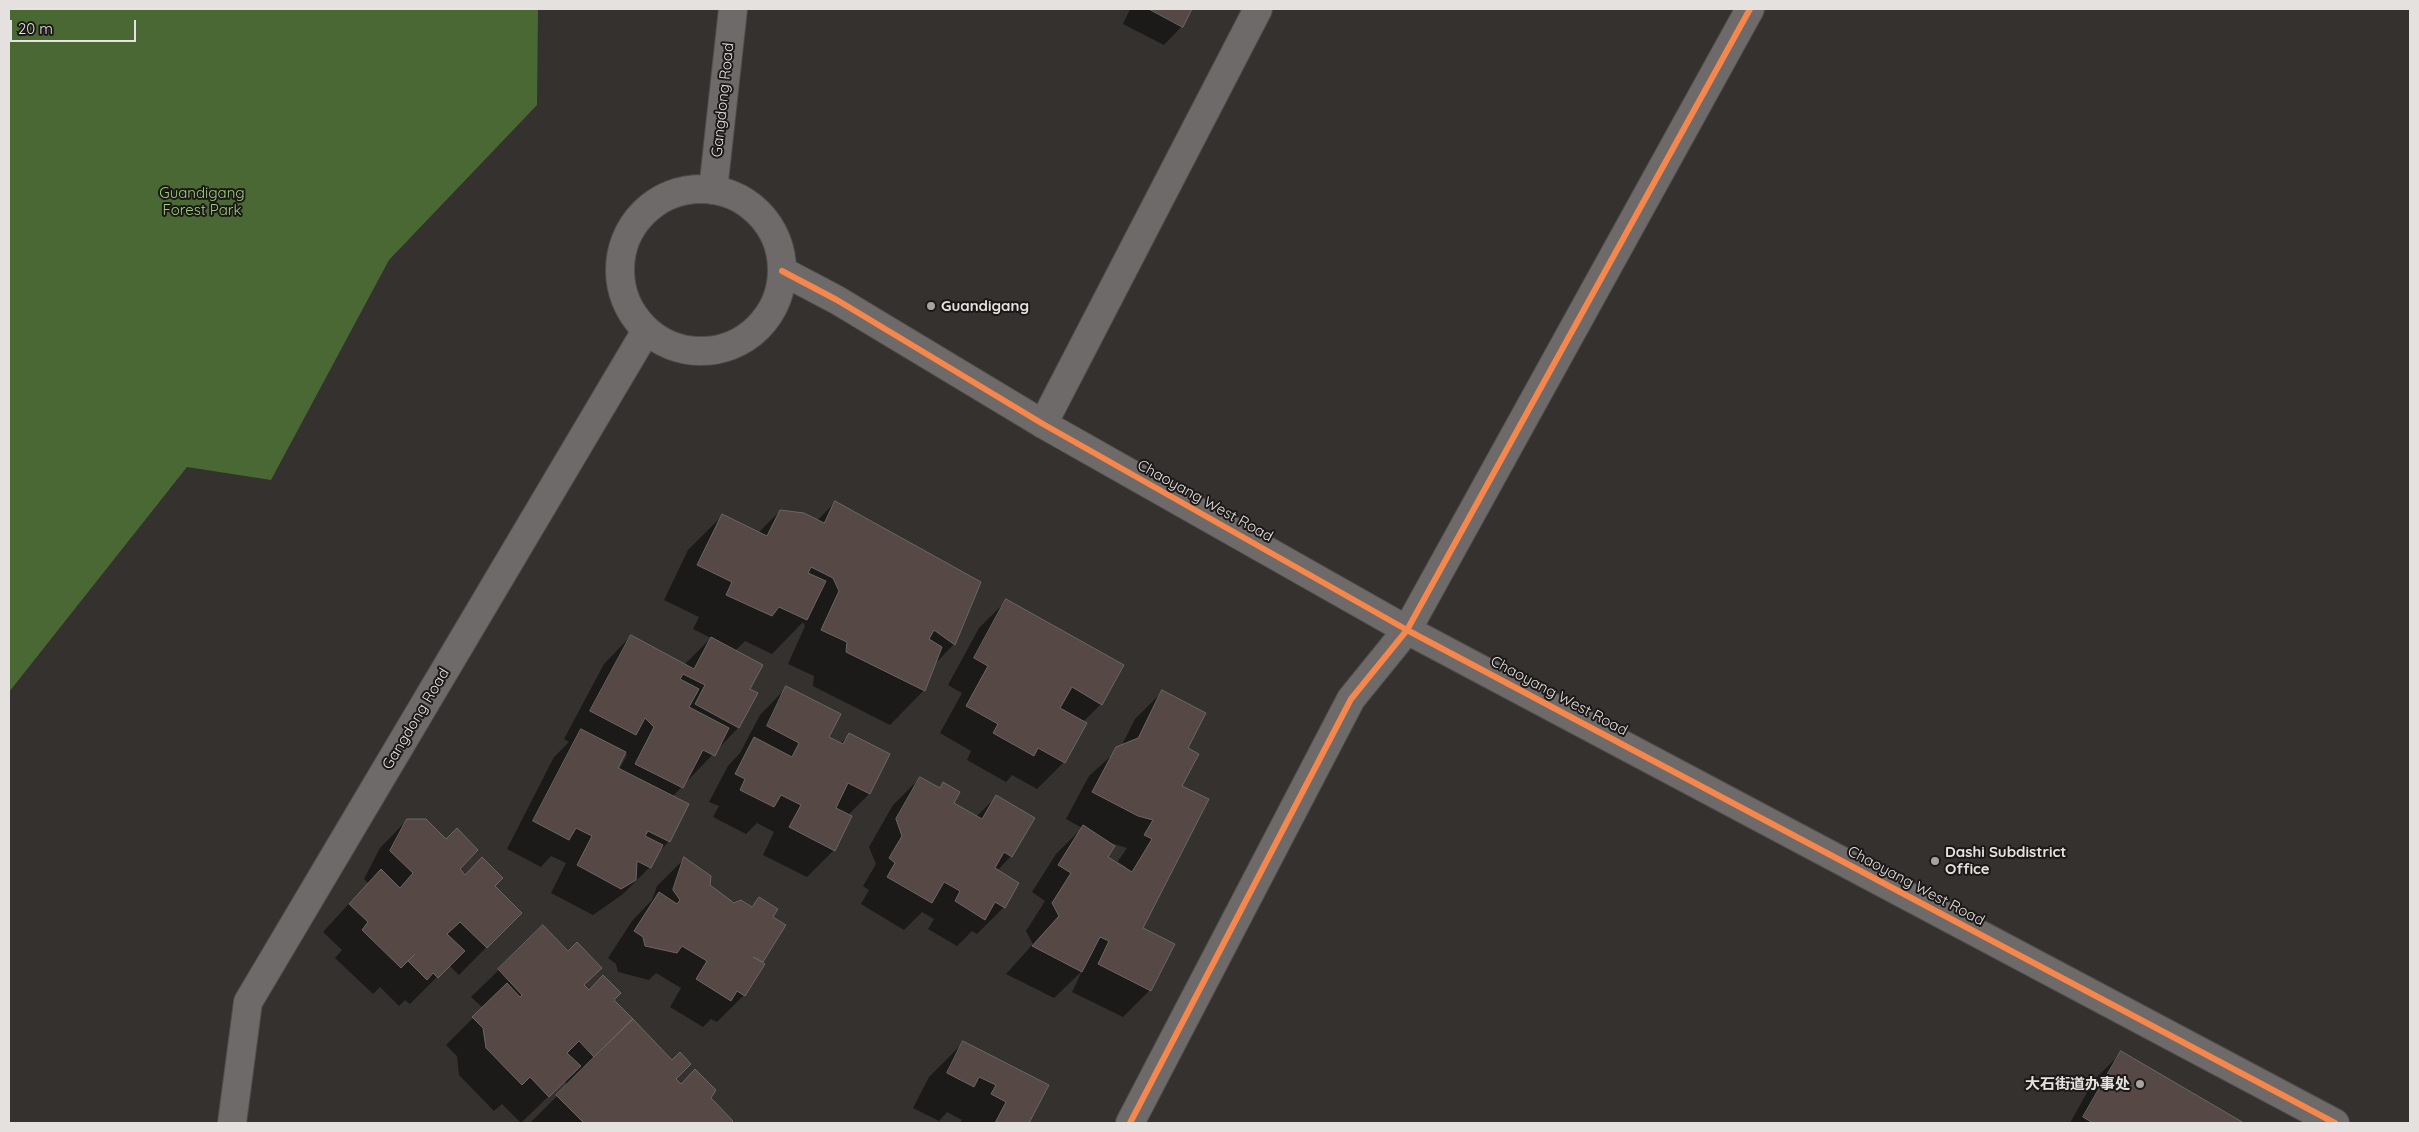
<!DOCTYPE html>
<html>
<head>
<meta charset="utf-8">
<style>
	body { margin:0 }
	#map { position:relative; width:2419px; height:1132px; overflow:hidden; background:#34312f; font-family:Quicksand,sans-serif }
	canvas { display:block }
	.frame { position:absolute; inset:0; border:10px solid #e5e1df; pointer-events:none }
	.scale { position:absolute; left:10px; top:20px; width:126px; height:22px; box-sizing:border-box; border:2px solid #e5e1df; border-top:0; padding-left:6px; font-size:15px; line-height:18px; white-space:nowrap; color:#e5e1df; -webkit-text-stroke:4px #1b1817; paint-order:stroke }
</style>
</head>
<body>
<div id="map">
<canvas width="2419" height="1132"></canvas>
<div class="frame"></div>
<div class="scale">20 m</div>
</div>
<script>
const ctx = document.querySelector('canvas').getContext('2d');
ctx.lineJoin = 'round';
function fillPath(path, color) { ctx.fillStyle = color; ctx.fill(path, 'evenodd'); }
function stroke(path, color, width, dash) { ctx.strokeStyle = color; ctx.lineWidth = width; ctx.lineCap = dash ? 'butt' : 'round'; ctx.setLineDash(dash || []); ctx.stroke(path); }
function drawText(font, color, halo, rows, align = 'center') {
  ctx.font = font + ' Quicksand,"Noto Sans SC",sans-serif'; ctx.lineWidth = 4; ctx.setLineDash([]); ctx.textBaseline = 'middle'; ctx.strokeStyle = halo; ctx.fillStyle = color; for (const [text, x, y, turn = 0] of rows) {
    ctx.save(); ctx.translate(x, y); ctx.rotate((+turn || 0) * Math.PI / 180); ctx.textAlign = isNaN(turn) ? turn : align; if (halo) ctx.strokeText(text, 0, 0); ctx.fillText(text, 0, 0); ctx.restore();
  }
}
fillPath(new Path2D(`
	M9,9H538L537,105L389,260L271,480L187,467L9,692Z`), '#4a6833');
fillPath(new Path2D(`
	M1130,9H1191L1182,26L1164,45L1123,24Z
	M835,502L979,582L954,644L934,665L924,690L890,725L813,686L814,676L788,664L805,626L803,622L772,654L745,641L735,651L748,690L738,728L672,797L669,841L657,854L650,867L623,894L593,915L551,893L566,863L551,856L541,867L507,849L554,757L569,742L564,739L604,664L631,636L684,665L711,638L693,629L699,617L664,600L688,550L722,516L758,533L780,511L817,521ZM625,752L627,755L619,770L617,769Z
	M1006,601L1101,704L1083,722L1064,762L1037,789L1012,775L1006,782L967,760L971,751L940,733L962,693L948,685L979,628Z
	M787,687L828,737L840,744L850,734L869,794L848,815L834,850L807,877L763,855L774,832L757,823L746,834L713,817L719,806L709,802L728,766L740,753L760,715Z
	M1162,692L1186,749L1181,786L1142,928L1150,990L1123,1017L1072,992L1082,971L1054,998L1006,974L1033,944L1026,931L1045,901L1032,892L1056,854L1082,828L1066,819L1089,776L1121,747L1135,719ZM1107,842L1127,848L1116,864L1106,857ZM1118,862L1126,867L1125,869L1117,864Z
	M920,778L938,789L943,784L952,804L976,817L996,797L1011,856L997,871L1004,907L977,934L972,931L957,946L928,929L934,919L922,912L904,930L861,904L869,890L863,886L876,864L869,847L893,805Z
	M407,820L465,877L494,886L520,913L459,975L449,965L410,1004L405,1000L399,1006L380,987L373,994L335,958L342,950L323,932L368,883L364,879L380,848Z
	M684,859L708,885L734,904L750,908L759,899L772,917L785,925L761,963L744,995L717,1022L711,1019L703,1027L670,1007L681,988L656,973L649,980L618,972L616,964L608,958L632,921L652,900L657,886Z
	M543,927L583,986L588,992L612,1000L672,1061L675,1079L680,1086L709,1098L731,1121L729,1123H530L568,1085L564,1081L521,1123L502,1104L494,1111L459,1075L457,1056L446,1045L483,1008L471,997Z
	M964,1042L1047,1086L1028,1123H960L962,1120L947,1112L939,1121L913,1108L929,1077Z
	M2121,1053L2242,1123H2070L2094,1080Z`), '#0007');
const building = new Path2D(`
	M1149,9H1192L1183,27Z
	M835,501L981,582L955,645L934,630L929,639L942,647L925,691L846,652L847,642L821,630L839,591L833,578L811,567L808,573L826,581L807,620L779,607L772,616L726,595L732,582L697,565L722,514L767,536L780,510L804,513L824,523Z
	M1006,599L1124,665L1102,705L1072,687L1060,708L1087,723L1065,763L1038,748L1034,756L993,733L998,724L966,706L988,666L974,658Z
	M631,635L694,669L711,637L763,665L750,689L758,693L739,728L695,704L705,685L683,674L680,679L699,689L689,707L729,728L715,756L703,750L683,788L635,764L654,727L645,718L636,735L590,711Z
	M786,686L841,714L829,737L843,744L849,733L890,754L870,794L848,783L836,808L852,816L835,851L789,827L801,805L781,795L774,807L740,790L745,779L735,774L754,737L792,757L799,743L767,726Z
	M1162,690L1206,713L1188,748L1199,754L1182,786L1209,799L1143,928L1175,944L1151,991L1098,964L1109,941L1100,937L1082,972L1032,946L1059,916L1052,903L1071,873L1058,865L1083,825L1115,846L1108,857L1132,872L1152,839L1144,835L1153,820L1138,816L1092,792L1116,747L1138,738Z
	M581,729L626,752L618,768L689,804L670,842L648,831L645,836L663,845L651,868L637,861L636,880L621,889L577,865L592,836L576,828L569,840L533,821Z
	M920,777L940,788L943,782L960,792L954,803L982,819L996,795L1035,818L1012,857L1004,852L995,868L1019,883L1005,908L995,902L985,920L955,901L960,891L944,882L932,903L887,877L895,863L889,858L902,836L896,819Z
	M407,819H426L446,839L457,828L478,850L460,869L465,875L482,857L503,878L495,886L522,913L487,948L460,922L447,934L465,951L438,978L433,973L427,980L408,961L415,954L401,968L362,930L368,922L349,904L381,869L400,888L413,873L390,851Z
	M684,857L711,876L710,885L734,903L741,900L752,907L759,897L778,909L773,917L786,925L763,962L753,957L765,964L745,996L737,991L731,1001L696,979L707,961L682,946L677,953L645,946L643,937L634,931L659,892L677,904L680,900L673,890Z
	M543,925L568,951L577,942L602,968L584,985L589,990L603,975L621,993L614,1000L633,1019L594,1057L579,1041L567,1053L581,1066L549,1097L530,1077L522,1085L486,1048L483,1028L472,1017L507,983L520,997L522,995L498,969Z
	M633,1019L672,1060L680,1052L691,1064L676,1079L681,1084L695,1069L716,1090L711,1098L733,1121L731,1123H584L556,1095Z
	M963,1041L1049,1085L1029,1123H995L1006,1102L991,1094L996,1085L979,1077L974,1087L947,1073Z
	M2121,1051L2244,1123H2093L2083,1117Z`);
fillPath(building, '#564845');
stroke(building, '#6a6765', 1);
const street = new Path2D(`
	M1043,424L1258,9
	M1130,1123L1351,699L1407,630L1750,9`);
const secondary = new Path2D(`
	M620 270a81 81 0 1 1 162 0a81 81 0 1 1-162 0Z
	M713,190L733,9
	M782,271L837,300L1043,424L1407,630L2335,1123
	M232,1123L248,1002L646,331`);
stroke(street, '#504e4c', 30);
stroke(secondary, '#504e4c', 30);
stroke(street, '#6d6a69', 28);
stroke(secondary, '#6d6a69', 28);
stroke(new Path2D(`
	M782,271L837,300L1043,424L1407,630L2335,1123
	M1130,1123L1351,699L1407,630L1750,9`), '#f5874c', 6);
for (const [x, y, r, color] of [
	[931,306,5,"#a7a3a1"],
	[1935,861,5,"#a7a3a1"],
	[2140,1084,5,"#a7a3a1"]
]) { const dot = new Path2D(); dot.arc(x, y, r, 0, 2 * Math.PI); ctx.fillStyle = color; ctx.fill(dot); stroke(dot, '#1b1817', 2); }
drawText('15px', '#e5e1df', '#1b1817', [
	["Gangdong Road",723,100,-84],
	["Chaoyang West Road",1205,501,29],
	["Chaoyang West Road",1559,696,28],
	["Gangdong Road",416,719,-59],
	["Chaoyang West Road",1916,886,28]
]);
drawText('15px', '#9dd07a', '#1b1817', [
	["Guandigang",202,193],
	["Forest Park",202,210]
]);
drawText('bold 15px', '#e5e1df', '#1b1817', [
	["Guandigang",941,306],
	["Dashi Subdistrict",1945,852],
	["Office",1945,869],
	["大石街道办事处",2130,1084,"right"]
], 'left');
</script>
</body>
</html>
